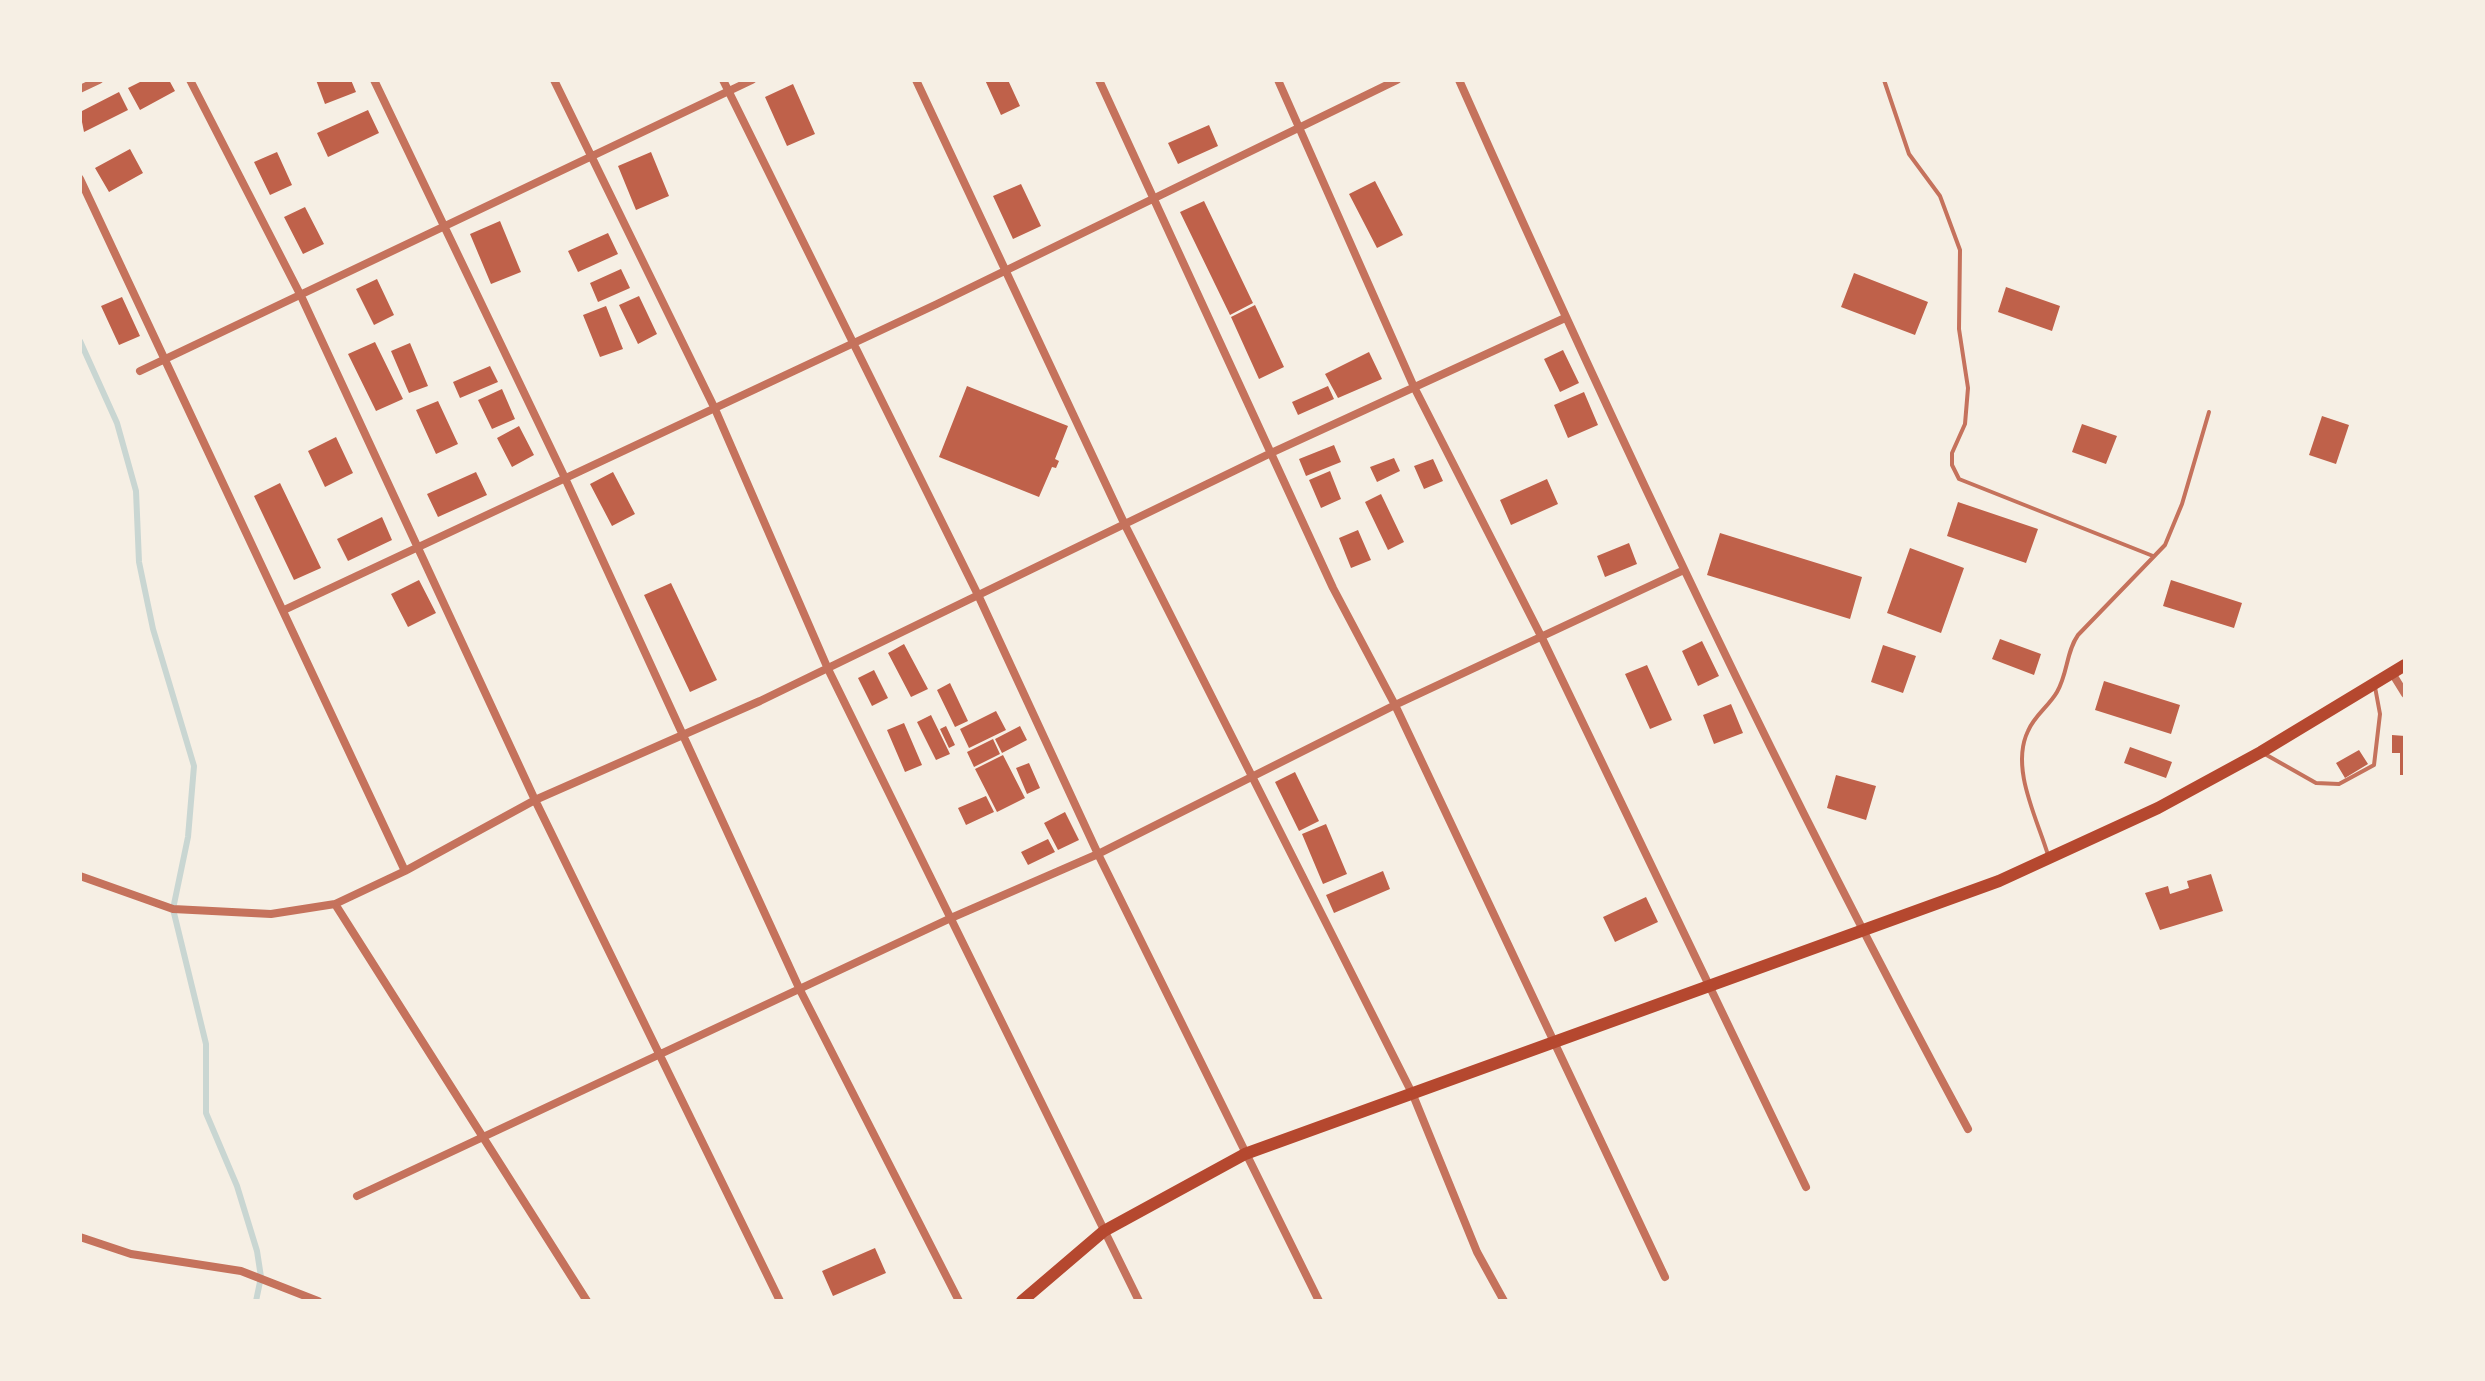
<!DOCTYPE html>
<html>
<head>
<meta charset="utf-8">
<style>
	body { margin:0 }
	#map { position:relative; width:2485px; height:1381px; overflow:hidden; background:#f6efe4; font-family:Cabin,sans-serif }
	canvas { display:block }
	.frame { position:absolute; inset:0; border:82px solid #f6efe4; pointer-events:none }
</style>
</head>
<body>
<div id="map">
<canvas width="2485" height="1381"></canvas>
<div class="frame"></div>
</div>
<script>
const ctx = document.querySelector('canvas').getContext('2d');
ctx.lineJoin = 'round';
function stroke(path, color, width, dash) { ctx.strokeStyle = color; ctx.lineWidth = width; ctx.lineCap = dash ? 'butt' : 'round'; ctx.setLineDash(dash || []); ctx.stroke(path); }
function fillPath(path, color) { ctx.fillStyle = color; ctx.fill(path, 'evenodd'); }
stroke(new Path2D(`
	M80,341L117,423L136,491L139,562L153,629L194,766L188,837L173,909L206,1044V1113L237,1186L257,1251L261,1277L256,1301`), '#c9d6d2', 6);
fillPath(new Path2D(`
	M144,80H169L175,91L140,110L128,88Z
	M316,80H351L356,92L325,104Z
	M985,80H1008L1020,106L1001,115Z
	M793,84L815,134L787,146L765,97Z
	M119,92L128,110L84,132L80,112Z
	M368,110L379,133L328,157L317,133Z
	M1209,125L1218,146L1178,164L1168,143Z
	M130,149L143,173L109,192L95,168Z
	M277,152L292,185L270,195L254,162Z
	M651,152L669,196L636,210L618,166Z
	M1375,181L1403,235L1377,248L1349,194Z
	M1021,184L1041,226L1013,239L993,196Z
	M1204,201L1253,303L1230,315L1180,212Z
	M305,207L324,244L303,254L284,217Z
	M500,221L521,272L491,284L470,234Z
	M608,233L618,254L578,272L568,251Z
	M621,269L630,288L598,302L590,283Z
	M1854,273L1928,302L1915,335L1841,307Z
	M377,279L394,315L374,325L356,289Z
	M2006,287L2060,306L2052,331L1998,312Z
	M639,296L657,334L638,344L619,305Z
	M122,297L140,336L119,345L101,306Z
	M1255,305L1284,367L1259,379L1231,317Z
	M606,306L623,349L600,357L583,315Z
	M375,342L403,399L376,411L348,354Z
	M410,343L428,386L409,393L391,351Z
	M1563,350L1579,383L1560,392L1544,359Z
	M1369,352L1382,379L1338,398L1325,374Z
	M490,366L498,382L460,398L453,382Z
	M967,386L1068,426L1055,459L1059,461L1056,468L1052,467L1039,497L939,457Z
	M1328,386L1334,399L1298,415L1292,402Z
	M502,389L515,419L492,429L478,400Z
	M1584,392L1598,425L1568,438L1554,405Z
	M438,401L458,444L436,454L416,410Z
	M2322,416L2349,425L2336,464L2309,455Z
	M2082,424L2117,436L2106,464L2072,452Z
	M519,426L534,455L512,467L497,438Z
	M336,437L353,473L325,487L308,451Z
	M1334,445L1341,462L1306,476L1299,459Z
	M1394,458L1400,471L1377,482L1370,467Z
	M1433,459L1443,481L1424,489L1414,466Z
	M1330,471L1341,499L1321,508L1309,480Z
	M476,472L487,495L438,517L427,494Z
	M613,472L635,514L612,526L590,484Z
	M1547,479L1558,504L1511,525L1500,500Z
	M280,483L321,568L294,580L254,496Z
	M1381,494L1404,542L1388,550L1365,502Z
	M1958,502L2038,529L2026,563L1947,536Z
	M382,517L392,540L348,561L337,539Z
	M1358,530L1371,560L1351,568L1339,538Z
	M1720,533L1862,577L1850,619L1707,575Z
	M1629,543L1637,564L1605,577L1597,556Z
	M1910,548L1964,568L1941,633L1887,613Z
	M419,580L436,613L408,627L391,594Z
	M2171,580L2242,603L2234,628L2163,606Z
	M671,583L717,680L690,692L644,595Z
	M2000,639L2041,654L2034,675L1992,659Z
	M1702,641L1719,676L1698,686L1682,651Z
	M904,644L928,689L911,697L888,653Z
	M1883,645L1916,656L1903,693L1871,682Z
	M1647,665L1672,720L1650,729L1625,674Z
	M874,670L888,698L872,706L858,678Z
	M2104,681L2180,705L2171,734L2095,710Z
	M950,683L968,721L955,727L937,690Z
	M1731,704L1743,733L1714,744L1703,715Z
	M996,711L1006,730L969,748L960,729Z
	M931,715L950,754L936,760L917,722Z
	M904,723L922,765L905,772L887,730Z
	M946,726L955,745L949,748L940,729Z
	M1020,726L1027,740L1002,753L995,739Z
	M2392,735L2405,736V775H2400V753H2392Z
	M993,739L1000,754L974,767L967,752Z
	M2130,747L2172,762L2166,778L2124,763Z
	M2359,750L2368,764L2345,778L2336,763Z
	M1003,755L1025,798L997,812L975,769Z
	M1029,763L1040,788L1027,794L1016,768Z
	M1295,772L1319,821L1299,831L1275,782Z
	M1836,775L1876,786L1866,820L1827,808Z
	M986,796L994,812L966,825L958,808Z
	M1065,812L1079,840L1058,850L1044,823Z
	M1326,824L1347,874L1323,884L1302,834Z
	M1048,839L1055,852L1028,865L1021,852Z
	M1383,871L1390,889L1334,913L1326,895Z
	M2211,874L2223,911L2160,930L2145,893L2168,886L2170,894L2189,888L2187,881Z
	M1646,897L1658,922L1615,942L1603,917Z
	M875,1248L886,1273L833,1296L822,1271Z`), '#bf614a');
stroke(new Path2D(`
	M1884,80L1909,154L1940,196L1960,250L1959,329L1968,388L1965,424L1952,453V465L1959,479L2153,556
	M2263,753L2316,783L2339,784L2374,765L2380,714L2375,687
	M2048,855C2037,818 2010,768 2028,731C2034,716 2049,706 2057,692C2068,673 2066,652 2078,635L2165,545L2182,504L2209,412`), '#c5725c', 4);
stroke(new Path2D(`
	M190,80L301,296L535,800L780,1301
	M374,80L564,476L800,990L959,1301
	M554,80L715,409L828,669L1139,1301
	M723,80L979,597L1098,854L1319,1301
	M916,80L1125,525L1413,1095L1477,1252L1504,1301
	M1099,80L1333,588L1395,705L1665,1277
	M1278,80L1414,387L1542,638L1806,1187
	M1459,80C1617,435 1783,787 1968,1129
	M80,89L99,80
	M80,179L405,871
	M140,371L752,80
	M284,610L937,304L1397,80
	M2392,673L2405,694
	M80,876L173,909L271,914L335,904L405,871L535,800L760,701L1271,453L1565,318
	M335,904L587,1301
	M357,1196L951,918L1098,854L1395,705L1684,570
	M80,1237L131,1254L241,1271L318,1301`), '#c5725c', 8);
stroke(new Path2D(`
	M1022,1301L1104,1231L1245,1154L1999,881L2158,808L2261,752L2405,665`), '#b5482f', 12);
</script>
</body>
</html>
